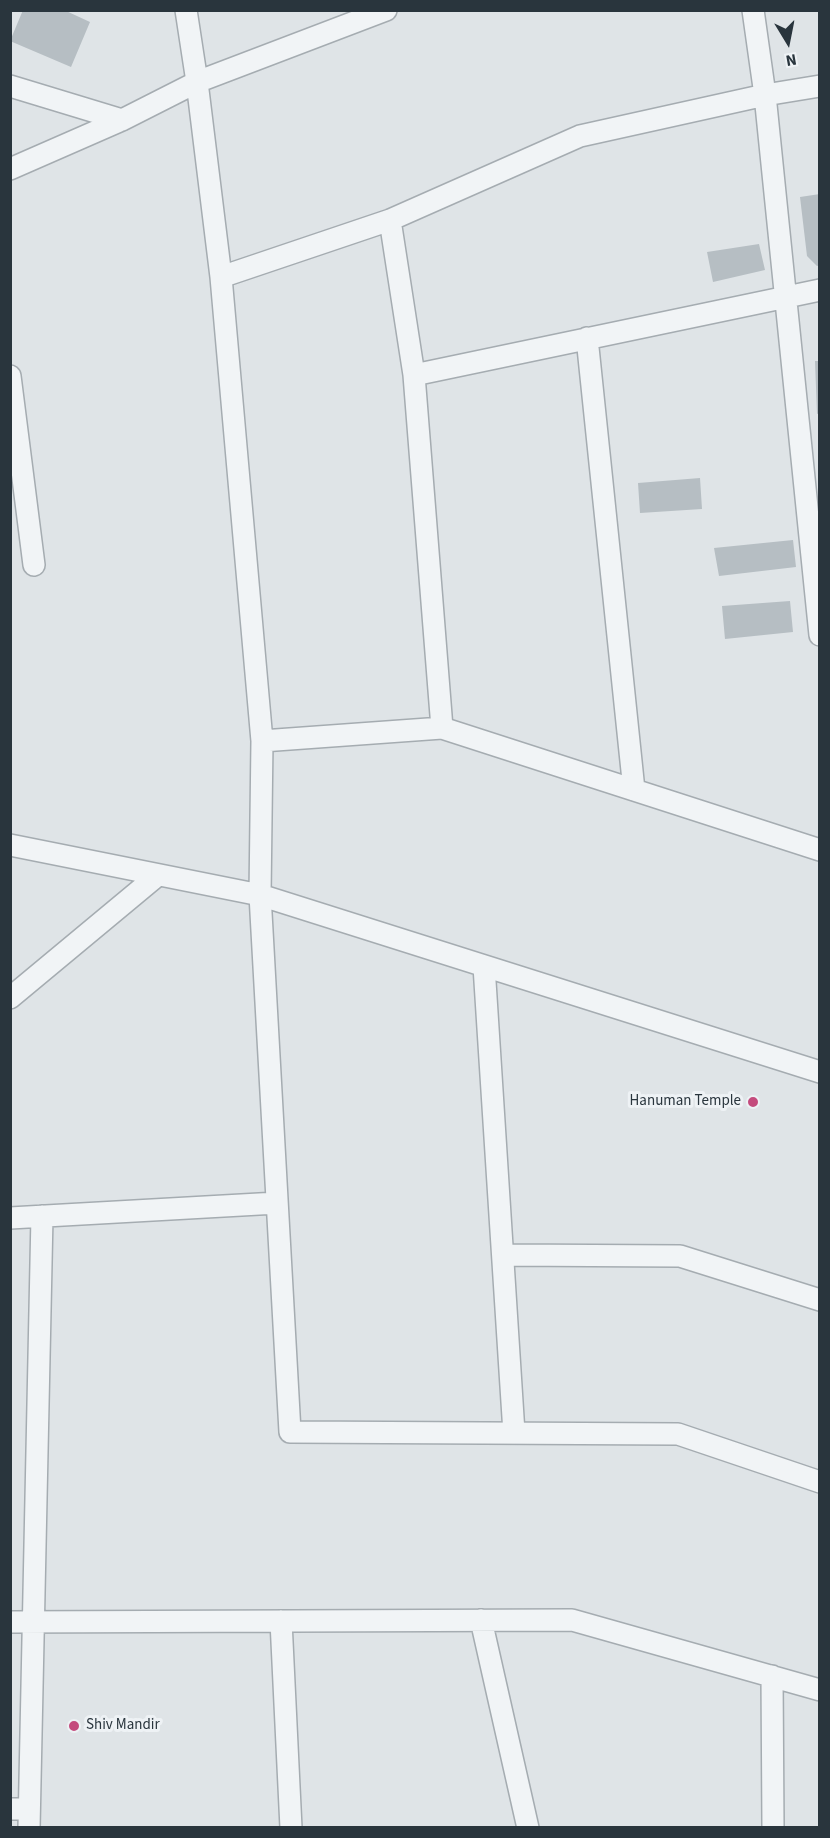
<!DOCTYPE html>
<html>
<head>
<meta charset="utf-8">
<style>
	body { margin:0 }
	#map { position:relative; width:830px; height:1838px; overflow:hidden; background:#dfe4e7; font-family:"Source Sans 3",sans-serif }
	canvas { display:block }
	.frame { position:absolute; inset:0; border:12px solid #29353d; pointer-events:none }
	.north { position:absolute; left:758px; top:12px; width:60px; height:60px; -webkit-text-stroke:4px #eef2f5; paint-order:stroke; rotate:170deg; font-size:16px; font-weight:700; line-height:24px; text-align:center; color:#29353d }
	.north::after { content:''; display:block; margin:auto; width:21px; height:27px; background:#29353d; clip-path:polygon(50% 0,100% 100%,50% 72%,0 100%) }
</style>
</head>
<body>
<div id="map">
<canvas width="830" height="1838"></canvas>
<div class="frame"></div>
<div class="north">N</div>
</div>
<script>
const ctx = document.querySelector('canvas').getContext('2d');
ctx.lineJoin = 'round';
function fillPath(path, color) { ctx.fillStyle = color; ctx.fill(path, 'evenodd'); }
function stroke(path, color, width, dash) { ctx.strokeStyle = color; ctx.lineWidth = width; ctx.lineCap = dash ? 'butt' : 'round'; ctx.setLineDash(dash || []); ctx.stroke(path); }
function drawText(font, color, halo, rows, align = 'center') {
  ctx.font = font + ' "Source Sans 3",sans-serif'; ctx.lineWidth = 6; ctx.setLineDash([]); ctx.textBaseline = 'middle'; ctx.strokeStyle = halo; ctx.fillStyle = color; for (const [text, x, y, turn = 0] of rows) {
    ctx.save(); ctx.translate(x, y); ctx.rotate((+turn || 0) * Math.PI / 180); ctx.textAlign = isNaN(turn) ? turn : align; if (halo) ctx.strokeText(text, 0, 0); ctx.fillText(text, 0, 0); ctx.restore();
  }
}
fillPath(new Path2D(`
	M23,10H64L90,22L71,67L10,41Z
	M820,194V265L817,266L807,256L800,197Z
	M759,244L765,270L713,282L707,252Z
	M815,361H820V413L817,414Z
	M700,478L702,509L640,513L638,483Z
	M793,540L796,567L719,576L714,548Z
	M790,601L793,632L725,639L722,606Z`), '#b6bec3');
const minor = new Path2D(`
	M186,10L197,82L221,277L262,741L260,895L290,1432L678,1434L820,1482
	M753,10L765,95L820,635
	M10,86L122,120
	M10,169L122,120L197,82L386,10
	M390,220L414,375L442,728
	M221,277L390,220L580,136L765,95L820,86
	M587,338L634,790
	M414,375L820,290
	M10,376L34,565
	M262,741L442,728L820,850
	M10,845L260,895L820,1072
	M484,966L514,1433
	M10,998L158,875
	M10,1218L277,1203
	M504,1255L680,1256L820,1300
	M481,1620L528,1828
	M281,1621L291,1828
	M10,1622L572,1620L820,1690
	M772,1676L773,1828
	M10,1809H29
	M29,1828L42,1216`);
stroke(minor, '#a5acb1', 24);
stroke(minor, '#f1f4f6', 21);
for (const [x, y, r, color] of [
	[753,1102,6,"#c44b7d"],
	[74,1726,6,"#c44b7d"]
]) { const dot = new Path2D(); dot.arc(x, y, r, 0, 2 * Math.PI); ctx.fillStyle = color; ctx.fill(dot); stroke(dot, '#eef2f5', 2); }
drawText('15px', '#29353d', '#eef2f5', [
	["Hanuman Temple",741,1102],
	["Shiv Mandir",86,1726,"left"]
], 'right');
</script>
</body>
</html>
